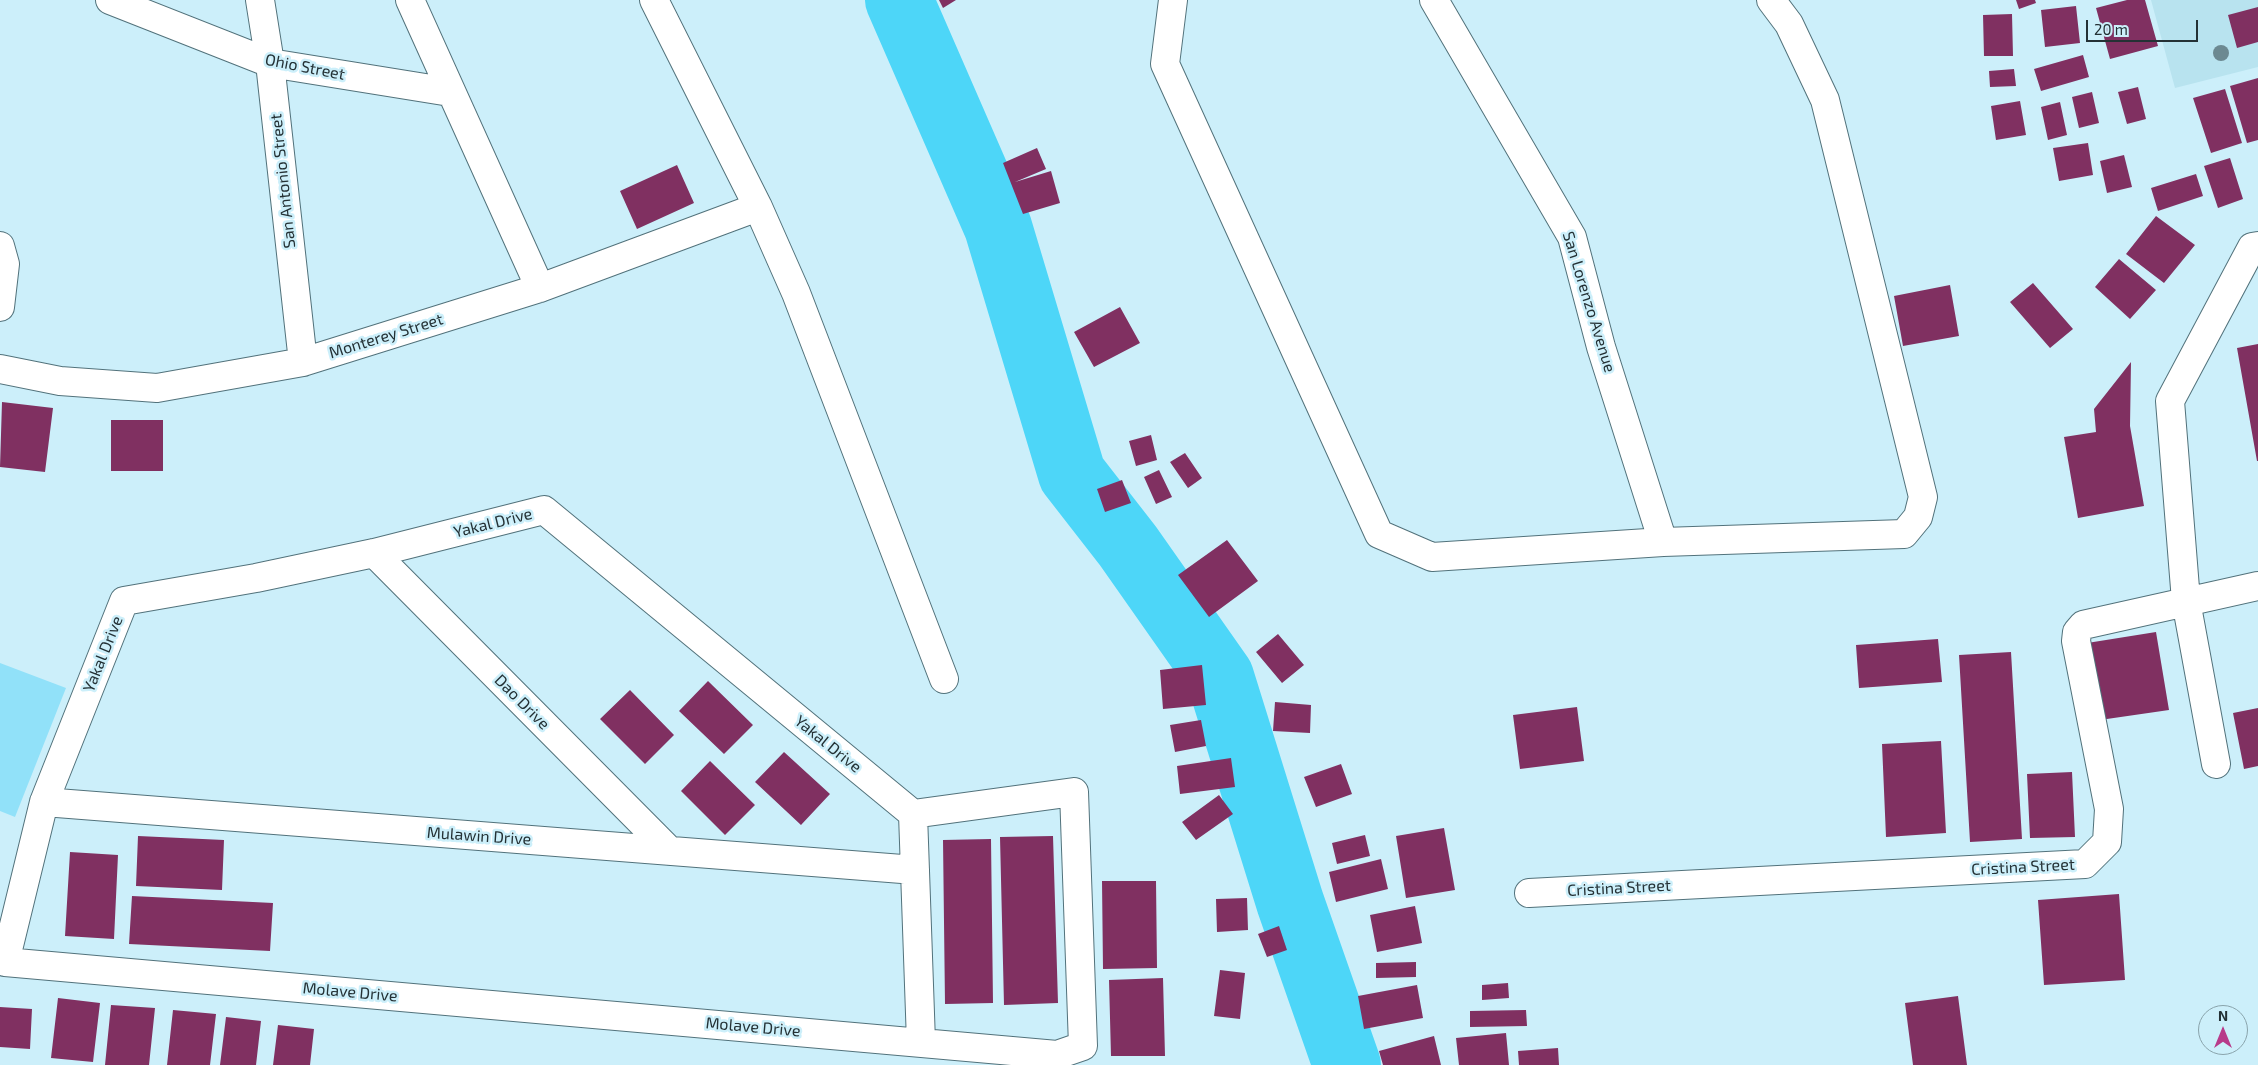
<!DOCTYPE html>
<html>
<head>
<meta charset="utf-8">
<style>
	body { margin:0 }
	#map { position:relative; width:2258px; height:1065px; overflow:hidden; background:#cceffa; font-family:"Exo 2",sans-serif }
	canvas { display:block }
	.north { position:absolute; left:2198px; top:1005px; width:50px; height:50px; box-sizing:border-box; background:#cceffa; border:1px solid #89a3ab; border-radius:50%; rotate:0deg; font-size:14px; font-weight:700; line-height:20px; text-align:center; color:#243135 }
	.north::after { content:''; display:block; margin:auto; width:18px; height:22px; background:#b83b8a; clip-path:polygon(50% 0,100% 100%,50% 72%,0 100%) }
	.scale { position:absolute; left:2086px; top:20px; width:112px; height:22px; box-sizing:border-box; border:2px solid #243135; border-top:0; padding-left:6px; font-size:15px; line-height:18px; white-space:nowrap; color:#243135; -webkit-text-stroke:4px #cceffa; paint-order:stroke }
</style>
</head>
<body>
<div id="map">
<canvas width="2258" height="1065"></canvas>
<div class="north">N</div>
<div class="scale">20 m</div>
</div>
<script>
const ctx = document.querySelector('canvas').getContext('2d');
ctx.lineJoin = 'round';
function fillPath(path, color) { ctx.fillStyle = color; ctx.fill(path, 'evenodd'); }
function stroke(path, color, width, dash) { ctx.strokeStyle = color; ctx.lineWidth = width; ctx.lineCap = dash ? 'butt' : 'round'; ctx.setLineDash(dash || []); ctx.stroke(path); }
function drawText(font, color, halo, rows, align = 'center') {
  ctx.font = font + ' "Exo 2",sans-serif'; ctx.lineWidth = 5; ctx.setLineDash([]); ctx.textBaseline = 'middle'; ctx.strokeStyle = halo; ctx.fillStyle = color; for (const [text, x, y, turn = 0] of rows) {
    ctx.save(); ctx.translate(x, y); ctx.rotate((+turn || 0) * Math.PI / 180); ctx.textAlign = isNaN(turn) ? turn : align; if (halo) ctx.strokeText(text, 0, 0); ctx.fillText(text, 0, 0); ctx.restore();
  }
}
fillPath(new Path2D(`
	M2151,0H2258V67L2175,88Z`), '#b8e3ef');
fillPath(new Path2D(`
	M0,663L66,688L15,817L0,811Z`), '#91e1f9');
stroke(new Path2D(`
	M899,0L998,227L1072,474L1128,546L1220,677L1290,902L1347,1065`), '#4dd6f8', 68);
fillPath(new Path2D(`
	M939,0H956L943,8Z
	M2016,0H2035L2036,3L2019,9Z
	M2127,0H2145L2158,46L2110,59L2096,8Z
	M2076,6L2080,43L2045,47L2041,10Z
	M2258,7V42L2237,48L2228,15Z
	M2012,14L2013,56H1984L1983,15Z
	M2083,55L2089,77L2041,91L2034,69Z
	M2014,69L2016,86L1990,87L1989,71Z
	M2258,78V140L2247,143L2230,86Z
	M2138,87L2146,119L2127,124L2118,92Z
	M2225,89L2242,143L2211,153L2193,98Z
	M2092,92L2099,123L2079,128L2072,97Z
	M2020,101L2026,135L1996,140L1991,106Z
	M2060,102L2067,135L2048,140L2041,107Z
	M2088,143L2093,175L2059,181L2053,148Z
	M1037,148L1046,169L1015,182L1051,171L1060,203L1023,214L1003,163Z
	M2124,155L2132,187L2107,193L2100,161Z
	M2230,158L2243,199L2218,208L2204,166Z
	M677,165L694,203L637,229L620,191Z
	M2196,174L2203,196L2158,211L2151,188Z
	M2156,216L2195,245L2164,283L2126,254Z
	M2119,259L2156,290L2130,319L2095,287Z
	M2033,283L2073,329L2050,348L2010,302Z
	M1950,285L1959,336L1903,346L1894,296Z
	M1120,307L1140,343L1094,367L1074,332Z
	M2258,344V461H2257L2237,348Z
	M2131,362L2130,426L2144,506L2078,518L2064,437L2096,432L2094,409Z
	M2,402L53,408L45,472L0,467Z
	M111,420H163V471H111Z
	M1151,435L1157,460L1136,466L1129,441Z
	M1185,453L1202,478L1188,488L1170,462Z
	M1159,470L1172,497L1156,504L1144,477Z
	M1122,480L1131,503L1105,512L1097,489Z
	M1227,540L1258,581L1209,617L1178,575Z
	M2156,632L2169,710L2093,721L2081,644Z
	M1278,634L1304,665L1282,683L1256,652Z
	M1938,639L1942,682L1859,688L1856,645Z
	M2011,652L2022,839L1970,842L1959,655Z
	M1202,665L1206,705L1163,709L1160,670Z
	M708,681L753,725L724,754L679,711Z
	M630,690L674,735L645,764L600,719Z
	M1275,702L1311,705L1310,733L1273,731Z
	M1577,707L1584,761L1520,769L1513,715Z
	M2258,708V766L2244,769L2233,713Z
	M1201,720L1206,746L1175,752L1170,725Z
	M1941,741L1946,833L1886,837L1882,744Z
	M784,752L830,794L801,825L755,782Z
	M1231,758L1235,787L1180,794L1177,766Z
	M710,761L755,805L725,835L681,791Z
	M1341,764L1352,794L1316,807L1304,777Z
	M2072,772L2075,837L2030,838L2027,774Z
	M1219,795L1233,814L1196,840L1182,822Z
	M1444,828L1455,890L1406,898L1396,836Z
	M1365,835L1370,856L1337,864L1332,843Z
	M138,836L224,840L222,890L136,886Z
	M1053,836L1058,1003L1004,1005L1000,837Z
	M991,839L993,1003L945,1004L943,840Z
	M70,852L118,855L114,939L65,936Z
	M1381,859L1388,889L1336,902L1329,872Z
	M1102,881H1156L1157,968L1103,969Z
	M2119,894L2125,980L2044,985L2038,900Z
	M132,896L273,903L270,951L129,944Z
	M1247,898L1248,930L1217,932L1216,899Z
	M1415,906L1422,943L1377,952L1370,915Z
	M1279,926L1287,950L1267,957L1258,934Z
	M1416,962V977L1376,978V963Z
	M1220,970L1245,973L1240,1019L1214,1016Z
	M1163,978L1165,1056H1111L1109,980Z
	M1508,983L1509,998L1482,1000V985Z
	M1417,985L1423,1018L1364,1029L1358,996Z
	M1958,996L1967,1065H1913L1905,1003Z
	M58,998L100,1003L93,1062L51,1058Z
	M111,1005L155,1008L149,1065H105Z
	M0,1007L32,1009L30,1049L0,1047Z
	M173,1010L216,1014L210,1065H167Z
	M1526,1010L1527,1026L1470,1027V1011Z
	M226,1017L261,1021L256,1065H220Z
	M278,1025L314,1029L310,1065H273Z
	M1506,1033L1509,1065H1459L1456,1038Z
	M1434,1036L1441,1065H1383L1379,1051Z
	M1558,1048L1559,1065H1519L1518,1051Z`), '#803061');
const minor = new Path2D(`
	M110,0L270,63L450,92
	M260,0L270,63L303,362
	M410,0L540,288
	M654,0L758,207L796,293L944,679
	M1173,0L1165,64L1379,534L1432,557L1663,542L1904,534L1918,517L1923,497L1825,100L1789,24L1771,0
	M1434,0L1572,237L1601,347L1663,542
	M0,246L5,264L0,307
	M0,369L60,381L157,388L303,362L540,288L758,207
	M374,553L670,851
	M2216,764L2186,601L2170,401L2252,247L2258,246
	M44,802L915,870
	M1529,893L2085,864L2107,842L2109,809L2076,641L2077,632L2083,625L2258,586
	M5,962L44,802L124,601L256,578L374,553L544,510L913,814L921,1042
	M5,962L1057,1055L1083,1046L1074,792L913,814`);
stroke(minor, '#52727b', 30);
stroke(minor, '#fff', 28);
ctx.fillStyle = '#6c8991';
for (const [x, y] of [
	[2221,53]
]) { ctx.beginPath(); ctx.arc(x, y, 8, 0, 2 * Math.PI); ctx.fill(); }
drawText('16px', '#243135', '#cceffa', [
	["Ohio Street",305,67,11],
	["San Antonio Street",283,181,-96],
	["San Lorenzo Avenue",1589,302,73],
	["Monterey Street",386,336,-17],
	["Yakal Drive",493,523,-14],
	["Yakal Drive",103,654,-68],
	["Dao Drive",522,702,45],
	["Yakal Drive",828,744,39],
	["Mulawin Drive",479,836,4],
	["Cristina Street",2023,867,-3],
	["Cristina Street",1619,888,-3],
	["Molave Drive",350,992,5],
	["Molave Drive",753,1027,5]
]);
</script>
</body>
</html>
